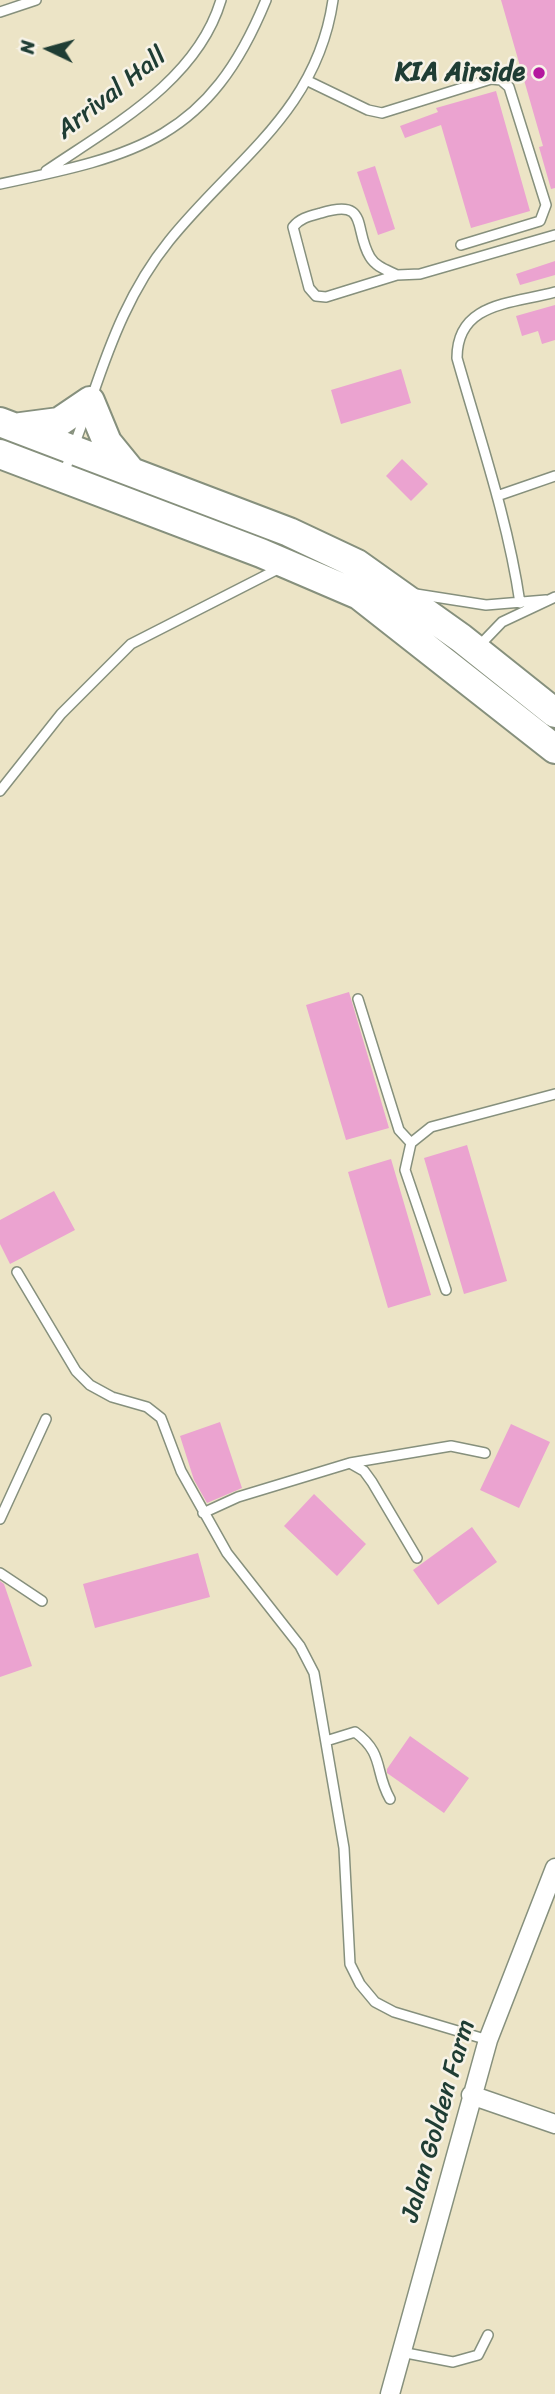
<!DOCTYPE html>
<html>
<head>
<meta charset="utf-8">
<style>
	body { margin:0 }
	#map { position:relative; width:555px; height:2394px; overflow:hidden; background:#ece4c6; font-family:Sriracha,sans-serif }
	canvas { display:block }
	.north { position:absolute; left:14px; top:14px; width:70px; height:70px; -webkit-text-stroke:5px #f7f3e8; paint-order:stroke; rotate:275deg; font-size:19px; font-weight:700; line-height:28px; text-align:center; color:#1f3d34 }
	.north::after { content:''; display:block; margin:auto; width:24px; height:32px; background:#1f3d34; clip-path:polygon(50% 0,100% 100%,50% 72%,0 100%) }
</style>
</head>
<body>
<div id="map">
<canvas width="555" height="2394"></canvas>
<div class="north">N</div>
</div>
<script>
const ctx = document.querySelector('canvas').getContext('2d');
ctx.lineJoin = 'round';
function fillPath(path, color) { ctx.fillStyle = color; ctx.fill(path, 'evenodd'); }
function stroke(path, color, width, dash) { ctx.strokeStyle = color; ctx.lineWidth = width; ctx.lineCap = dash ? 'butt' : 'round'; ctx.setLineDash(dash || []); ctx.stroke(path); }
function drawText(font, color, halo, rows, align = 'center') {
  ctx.font = font + ' Sriracha,sans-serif'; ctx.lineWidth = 5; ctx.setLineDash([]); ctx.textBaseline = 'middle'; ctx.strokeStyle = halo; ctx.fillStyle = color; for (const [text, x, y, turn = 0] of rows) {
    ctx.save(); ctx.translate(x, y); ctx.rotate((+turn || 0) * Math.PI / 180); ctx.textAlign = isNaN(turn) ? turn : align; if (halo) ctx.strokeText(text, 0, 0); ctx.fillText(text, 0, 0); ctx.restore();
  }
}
fillPath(new Path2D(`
	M501,0H555V188L551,189L539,147L543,146Z
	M496,91L530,211L471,228L441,125L405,138L400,126L438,112L436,108Z
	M375,166L395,229L378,235L357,172Z
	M555,261V275L520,285L516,274Z
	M555,305V340L542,344L538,331L522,336L516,316Z
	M401,369L411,403L341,424L331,390Z
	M402,459L428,484L411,501L386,476Z
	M349,992L389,1128L346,1140L306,1005Z
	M467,1145L507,1281L464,1294L424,1158Z
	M391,1159L431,1295L388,1308L348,1172Z
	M54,1191L75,1230L10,1264L0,1244V1220Z
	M220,1422L242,1488L207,1503L194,1480L180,1436Z
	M511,1424L550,1442L519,1508L480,1490Z
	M314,1494L366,1544L337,1576L284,1526Z
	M472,1527L497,1562L438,1605L413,1570Z
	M198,1553L210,1597L95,1628L83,1584Z
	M0,1581L4,1584L32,1666L0,1677Z
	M410,1736L469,1778L444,1813L387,1773V1769Z`), '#eba3d0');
const service = new Path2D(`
	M0,12L36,0
	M308,81L368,110L382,113L491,79L501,80L509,87L546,205L540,221L461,245
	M46,171C112,126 197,81 221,0
	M0,184C138,155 209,139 266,0
	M397,275C387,270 376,267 370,257C353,229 370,198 321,213C310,216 300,218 293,227L309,288L316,296L326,297L397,275L420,274L555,235
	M92,397C111,341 131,288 169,241C234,160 317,112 333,0
	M63,476L86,413
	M497,496L555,476
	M416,594L486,605L546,600
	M520,603C508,520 480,439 457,358C457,302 512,304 555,292
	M477,648L502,622L555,597
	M0,791L61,714L131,644L280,568
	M358,999L399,1130L411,1143
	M17,1272L76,1371L90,1385L112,1397L147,1407L161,1418L181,1471L227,1553L300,1646L314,1673L344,1848L350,1964L360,1984L375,2002L394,2012L488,2040
	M446,1290L405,1170L411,1143L431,1127L555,1094
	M350,1463L364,1471L372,1482L417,1558
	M203,1513L238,1497L350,1463L451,1446L485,1453
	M0,1519L46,1419
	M0,1573L42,1601
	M326,1741L355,1732C385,1754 374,1771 390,1799
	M401,2352L453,2362L478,2355L488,2335`);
const minor = new Path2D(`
	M471,2095L555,2124
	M390,2394L488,2040L555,1868`);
const trunk = new Path2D(`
	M0,422L289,532L357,564L461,638L555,713
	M21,427L59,422L90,401L107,442L129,469
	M0,454L261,553L359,595L555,749`);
stroke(service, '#86907d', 12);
stroke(minor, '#86907d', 21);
stroke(trunk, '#86907d', 32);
stroke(service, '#fff', 9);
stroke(minor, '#fff', 18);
stroke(trunk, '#fff', 28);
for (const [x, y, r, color] of [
	[539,73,7,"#b5179e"]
]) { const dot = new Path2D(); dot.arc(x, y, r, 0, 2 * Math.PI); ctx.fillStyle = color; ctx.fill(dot); stroke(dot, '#f7f3e8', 2.5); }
drawText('bold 26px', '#1f3d34', '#f7f3e8', [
	["KIA Airside",525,73]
], 'right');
drawText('26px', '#1f3d34', '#f7f3e8', [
	["Arrival Hall",112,94,-38],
	["Jalan Golden Farm",439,2121,-74]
]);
</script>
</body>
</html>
